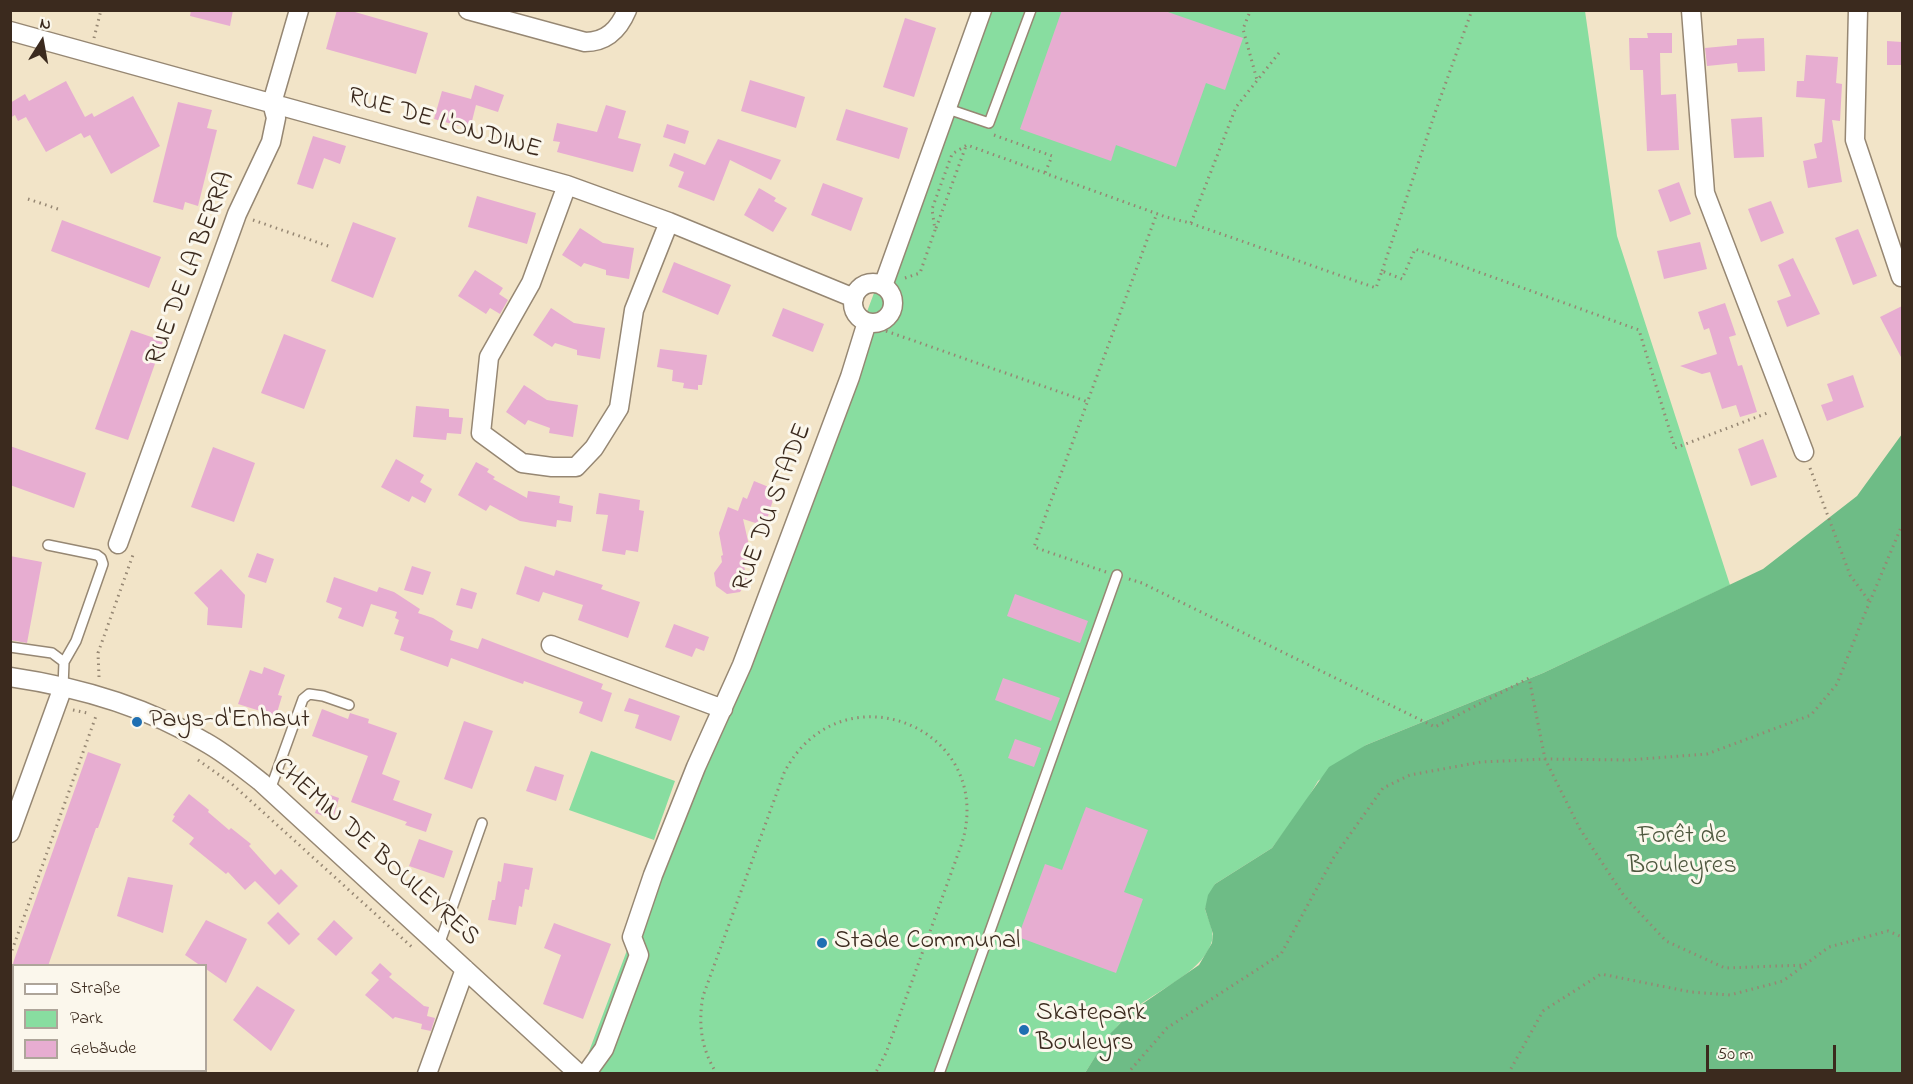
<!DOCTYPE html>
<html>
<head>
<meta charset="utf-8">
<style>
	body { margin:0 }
	#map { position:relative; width:1913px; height:1084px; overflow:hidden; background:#f2e4c8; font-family:"Indie Flower",sans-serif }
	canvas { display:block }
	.frame { position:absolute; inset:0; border:12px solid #3b2a1e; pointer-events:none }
	.legend { position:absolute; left:12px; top:964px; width:195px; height:108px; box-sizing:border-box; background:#fbf7ec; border:2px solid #aea59a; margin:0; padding:8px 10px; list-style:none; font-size:18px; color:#3b2a1e }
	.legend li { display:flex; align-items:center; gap:12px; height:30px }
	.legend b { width:30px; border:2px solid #aea59a }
	.north { position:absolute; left:12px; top:12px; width:60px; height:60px; -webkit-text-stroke:4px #fbf7ec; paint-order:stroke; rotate:11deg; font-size:16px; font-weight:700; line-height:24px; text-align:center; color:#3b2a1e }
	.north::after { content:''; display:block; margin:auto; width:21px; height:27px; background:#3b2a1e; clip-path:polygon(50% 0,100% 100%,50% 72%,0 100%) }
	.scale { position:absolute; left:1706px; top:1045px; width:130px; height:27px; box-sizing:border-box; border:3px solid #3b2a1e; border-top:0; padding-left:8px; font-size:18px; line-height:21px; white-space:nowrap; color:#3b2a1e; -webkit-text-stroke:4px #fbf7ec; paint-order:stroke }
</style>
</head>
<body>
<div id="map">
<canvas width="1913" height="1084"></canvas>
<div class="frame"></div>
<ul class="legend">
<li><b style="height:8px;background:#fff"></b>Straße</li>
<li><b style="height:16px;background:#88dda0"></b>Park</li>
<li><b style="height:16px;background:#e7add1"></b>Gebäude</li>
</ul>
<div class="north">N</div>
<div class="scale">50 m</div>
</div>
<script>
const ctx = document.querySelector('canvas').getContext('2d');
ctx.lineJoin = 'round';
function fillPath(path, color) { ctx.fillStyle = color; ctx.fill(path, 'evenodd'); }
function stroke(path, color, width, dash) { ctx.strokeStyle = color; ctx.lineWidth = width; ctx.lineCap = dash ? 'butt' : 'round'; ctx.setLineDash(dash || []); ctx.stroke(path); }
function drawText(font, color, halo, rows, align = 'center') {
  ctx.font = font + ' "Indie Flower",sans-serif'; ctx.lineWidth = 6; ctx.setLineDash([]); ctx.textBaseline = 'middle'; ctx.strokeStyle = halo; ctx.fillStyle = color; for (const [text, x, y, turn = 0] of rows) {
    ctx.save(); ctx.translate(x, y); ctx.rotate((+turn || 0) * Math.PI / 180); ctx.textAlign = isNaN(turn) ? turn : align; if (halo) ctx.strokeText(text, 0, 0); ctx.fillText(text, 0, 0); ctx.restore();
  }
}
fillPath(new Path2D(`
	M980,11H1585L1617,236L1730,585L1543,673L1366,745L1318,781L1302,808L1272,848L1215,884L1205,909C1208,920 1216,933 1211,944C1199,975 1156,990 1132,1011C1112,1029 1099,1051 1085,1073L589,1074L585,1062Z
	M591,751L675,781L654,840L569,810Z`), '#88dda0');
fillPath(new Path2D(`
	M1902,434V1073H1085L1108,1036L1132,1011L1199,965L1212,943L1213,934L1205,909L1208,895L1215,884L1272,848L1329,767L1366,745L1543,673L1763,569L1857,496Z`), '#6ebc86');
fillPath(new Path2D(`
	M191,10H233L230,26L190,16Z
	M337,10H348L428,33L416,74L326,49Z
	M1062,10H1162L1243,38L1225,90L1206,83L1176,167L1116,145L1111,161L1020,129Z
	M905,18L936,28L914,97L883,87Z
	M1647,33H1672V53H1660L1661,95L1676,94L1679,150L1647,151L1643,70H1630L1629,38H1648Z
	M1764,38L1765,71L1738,72L1737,63L1707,66L1705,48L1737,45V39Z
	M1887,41L1902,42V65H1887Z
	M1806,55L1838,57L1836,83L1842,84L1840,121L1832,120L1842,182L1808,188L1803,161L1817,158L1814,144L1822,142L1825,99L1796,97L1797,81H1804Z
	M750,80L805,97L796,128L741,111Z
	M66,81L85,117L92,113L94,117L133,96L160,146L111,174L90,135L84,138L81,133L46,152L26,117L18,121L15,115L10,118V103L25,94L29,101Z
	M475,85L504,95L498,112L476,105L470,129L434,119L442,91L471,99Z
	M178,102L212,110L207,128L217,130L198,206L185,202L183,210L153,202Z
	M606,105L626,111L618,138L641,144L633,172L557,152L560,142L553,141L557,123L597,132Z
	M846,109L908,128L899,159L836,140Z
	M1762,117L1764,157L1734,158L1731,119Z
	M667,124L689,131L685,144L663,137Z
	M313,136L346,146L340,164L324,158L313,189L297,184Z
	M718,139L781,160L771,180L730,160L714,201L678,187L684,172L669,166L674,153L705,165Z
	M1679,182L1691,214L1670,222L1658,190Z
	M823,183L863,198L851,231L811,215Z
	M759,188L776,198L774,201L787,208L773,232L744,215Z
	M477,196L536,213L527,244L468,227Z
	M1771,201L1784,233L1761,242L1748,209Z
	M62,220L161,257L149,288L51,251Z
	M353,222L396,238L373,298L331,281Z
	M580,228L603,243L634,248L629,279L606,275V270L584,263L581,267L562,255Z
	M1858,229L1877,276L1853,285L1835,238Z
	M1700,242L1707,269L1664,279L1657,251Z
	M1793,258L1820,314L1787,327L1777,301L1791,296L1778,265Z
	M674,262L731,285L718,315L662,292Z
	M475,270L503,288L499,294L508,300L500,314L490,308L486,314L458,296Z
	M1725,303L1736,335L1729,337L1738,366L1742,365L1757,412L1740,417L1736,405L1722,409L1710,372L1702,374L1680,366L1717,354L1709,328L1704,330L1698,312Z
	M1902,306V359L1880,317Z
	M551,308L574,323L605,328L600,359L577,355V350L555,343L552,347L533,335Z
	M783,308L824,324L813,352L772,336Z
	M131,330L163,341L128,440L95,429Z
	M284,334L326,350L304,409L261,393Z
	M660,349L707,355L702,385H698V390L683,388L684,383L672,381L673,370L657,367Z
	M1853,375L1864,407L1827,421L1821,405L1833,401L1827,384Z
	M524,385L547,400L578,405L573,437L549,433L550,428L528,420L525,425L506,412Z
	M416,406L449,409V417L463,418L461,434L447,433L446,440L413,437Z
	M1763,439L1777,477L1751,486L1738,449Z
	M10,446L86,473L74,508L10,485Z
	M213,447L255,463L234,522L191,507Z
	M396,459L424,475L420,482L432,489L425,503L412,496L409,502L381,487Z
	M476,462L489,469L487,472L495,477L493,479L527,498L528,491L560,496L559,503L573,506L571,522L557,520L556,527L520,521L490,505L486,511L458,495Z
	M754,481L776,490L765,526L743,519L753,563L744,565L747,581L740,592L727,594L716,586L714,573L722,562L721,556L723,555L719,533L728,507L738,511L743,497L747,499Z
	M599,493L640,500L639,510L644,511L638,552L626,550L625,555L602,551L608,515L596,514Z
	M257,553L274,559L266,583L248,577Z
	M10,556L42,562L27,643L10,640Z
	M412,566L431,572L423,595L404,590Z
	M525,566L554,576L556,570L581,578L603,585L601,589L640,602L628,638L578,620L583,605L543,592L539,602L516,594Z
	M221,569L245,595L242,628L207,625L208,608L194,593Z
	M334,577L377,592L379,587L394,592L420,609L418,613L433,618L453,631L450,640L478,649L482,638L603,684L601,689L612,693L602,722L579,713L583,702L524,681L523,684L451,658L448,667L400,650L404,637L394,634L399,620L395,618L397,612L371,604L363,627L338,618L342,608L326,602Z
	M461,588L477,593L472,609L456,605Z
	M1015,594L1088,621L1080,643L1007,616Z
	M674,624L709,637L704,651L696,648L692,657L665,647Z
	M264,667L285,675L278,695L282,696L276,716L238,704L250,670L262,674Z
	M1003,678L1060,698L1051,721L995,700Z
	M629,698L680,716L671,741L635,728L639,715L624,711Z
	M322,709L348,719L350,713L369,719L368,723L397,733L382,774L400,781L393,800L432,814L426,832L405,825L407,822L351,802L368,756L312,736Z
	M464,721L493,731L472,789L444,779Z
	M1015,739L1041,748L1034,767L1008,758Z
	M88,752L121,764L98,828H96L48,966H12Z
	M535,766L564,775L556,801L526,791Z
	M322,792L339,798L333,819L315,813Z
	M189,794L209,810L208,812L229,830L231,828L251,844L249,846L275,875L281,869L298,886L279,905L255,881L245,890L228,872L226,874L189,844L194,838L172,821L175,816L173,815Z
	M1086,807L1148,830L1124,892L1143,899L1116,973L1018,937L1045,864L1062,870Z
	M419,839L453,851L444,878L409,866Z
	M504,863L533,868L529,890L525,889L522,907L519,906L516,925L488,920L492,900H495L498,881L501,882Z
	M128,877L173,885L163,933L117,916Z
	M278,912L300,934L289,945L267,923Z
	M206,920L247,939L226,983L206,969V966H201L185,955Z
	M334,920L353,938L336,956L317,939Z
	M554,923L611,944L583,1019L543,1004L561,955L544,948Z
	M380,963L392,974L389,977L424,1006L429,1007L427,1016L435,1018L431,1031L421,1029L422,1024L395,1017L393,1019L365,995L379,980L371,973Z
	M257,986L295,1010L271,1051L233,1020Z`), '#e7add1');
const lane = new Path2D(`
	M948,109L989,123L1031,10
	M48,545L97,555L101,558L103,564L76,641L64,662
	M10,647L52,653L64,662L63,687
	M270,790L303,699L309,694L323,696L349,705
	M439,945L482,823
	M10,1013L14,1014
	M104,1074L105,1070
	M939,1074L1117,575`);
const street = new Path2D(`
	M468,10L585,42C607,42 619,29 627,10
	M1691,10L1705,193L1804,452
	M1858,10L1855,140L1901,277
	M10,31L567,185L669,222L854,298
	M567,185L531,283L489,357L481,433L522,463L552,467H576L594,448L619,408L634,310L669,222
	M853 303a20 20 0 1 1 40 0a20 20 0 1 1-40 0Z
	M883,286L982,10
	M118,544L237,214L271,142L276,118L272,103L299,10
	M551,645L723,709
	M10,677C78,687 147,707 205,742C225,753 243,768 261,782L579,1074
	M10,833L63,687
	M427,1074L465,969
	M586,1074L604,1049L639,955L632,937L653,875L696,767L742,665L850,377L867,322`);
stroke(lane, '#968773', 12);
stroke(street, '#968773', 21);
stroke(new Path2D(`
	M1249,14L1243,29L1257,80
	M94,38L101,10
	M994,135L1052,156L1045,173
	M28,199L58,209
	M253,220L331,247
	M1191,223L1236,107L1279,53
	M936,228L966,146
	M1382,271L1436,110L1472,10
	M905,278L920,273L935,230L932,209L952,154L967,145L1166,217L1190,223L1376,288L1382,271L1402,279L1415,249L1639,330L1675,448L1770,412
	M886,331L1088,402
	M1810,468L1850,575L1869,601
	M1106,572L1034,547L1157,213
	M1129,579L1142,583L1435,727L1529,678L1545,759L1580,829L1624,896L1666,941L1725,968L1805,965
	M99,677L98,653L134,552
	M73,710L87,713
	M198,760L232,784L414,949
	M10,956L96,716
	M189,1074L190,1070
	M717,1074C701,1049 698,1024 703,996L784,773C839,665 997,726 962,843L886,1053L875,1074
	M1127,1074L1167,1028L1281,954L1334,857L1383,788L1410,775L1481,762L1545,759L1628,760L1707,754L1811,715L1837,684L1863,618L1902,525
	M1508,1074L1543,1011L1601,974L1691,992L1730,995L1783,981L1829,947L1888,931L1902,937`), '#968773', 3, [1.5, 4.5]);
stroke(lane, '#fff', 9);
stroke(street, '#fff', 18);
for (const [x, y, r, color] of [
	[137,722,6,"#1f6fb2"],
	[822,943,6,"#1f6fb2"],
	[1024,1030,6,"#1f6fb2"]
]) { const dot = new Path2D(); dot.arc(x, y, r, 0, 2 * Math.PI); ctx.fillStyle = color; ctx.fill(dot); stroke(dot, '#fbf7ec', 2); }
drawText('26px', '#3b2a1e', '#fbf7ec', [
	["RUE DE L'ONDINE",444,125,16],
	["RUE DE LA BERRA",192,269,-69],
	["RUE DU STADE",774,508,-69],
	["CHEMIN DE BOULEYRES",375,853,42]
]);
drawText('26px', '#3b2a1e', '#fbf7ec', [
	["Pays-d'Enhaut",149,722],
	["Stade Communal",834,943],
	["Skatepark",1036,1015],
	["Bouleyrs",1036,1045]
], 'left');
drawText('26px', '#4e573e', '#fbf7ec', [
	["Forêt de",1682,838],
	["Bouleyres",1682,868]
]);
</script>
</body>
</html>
